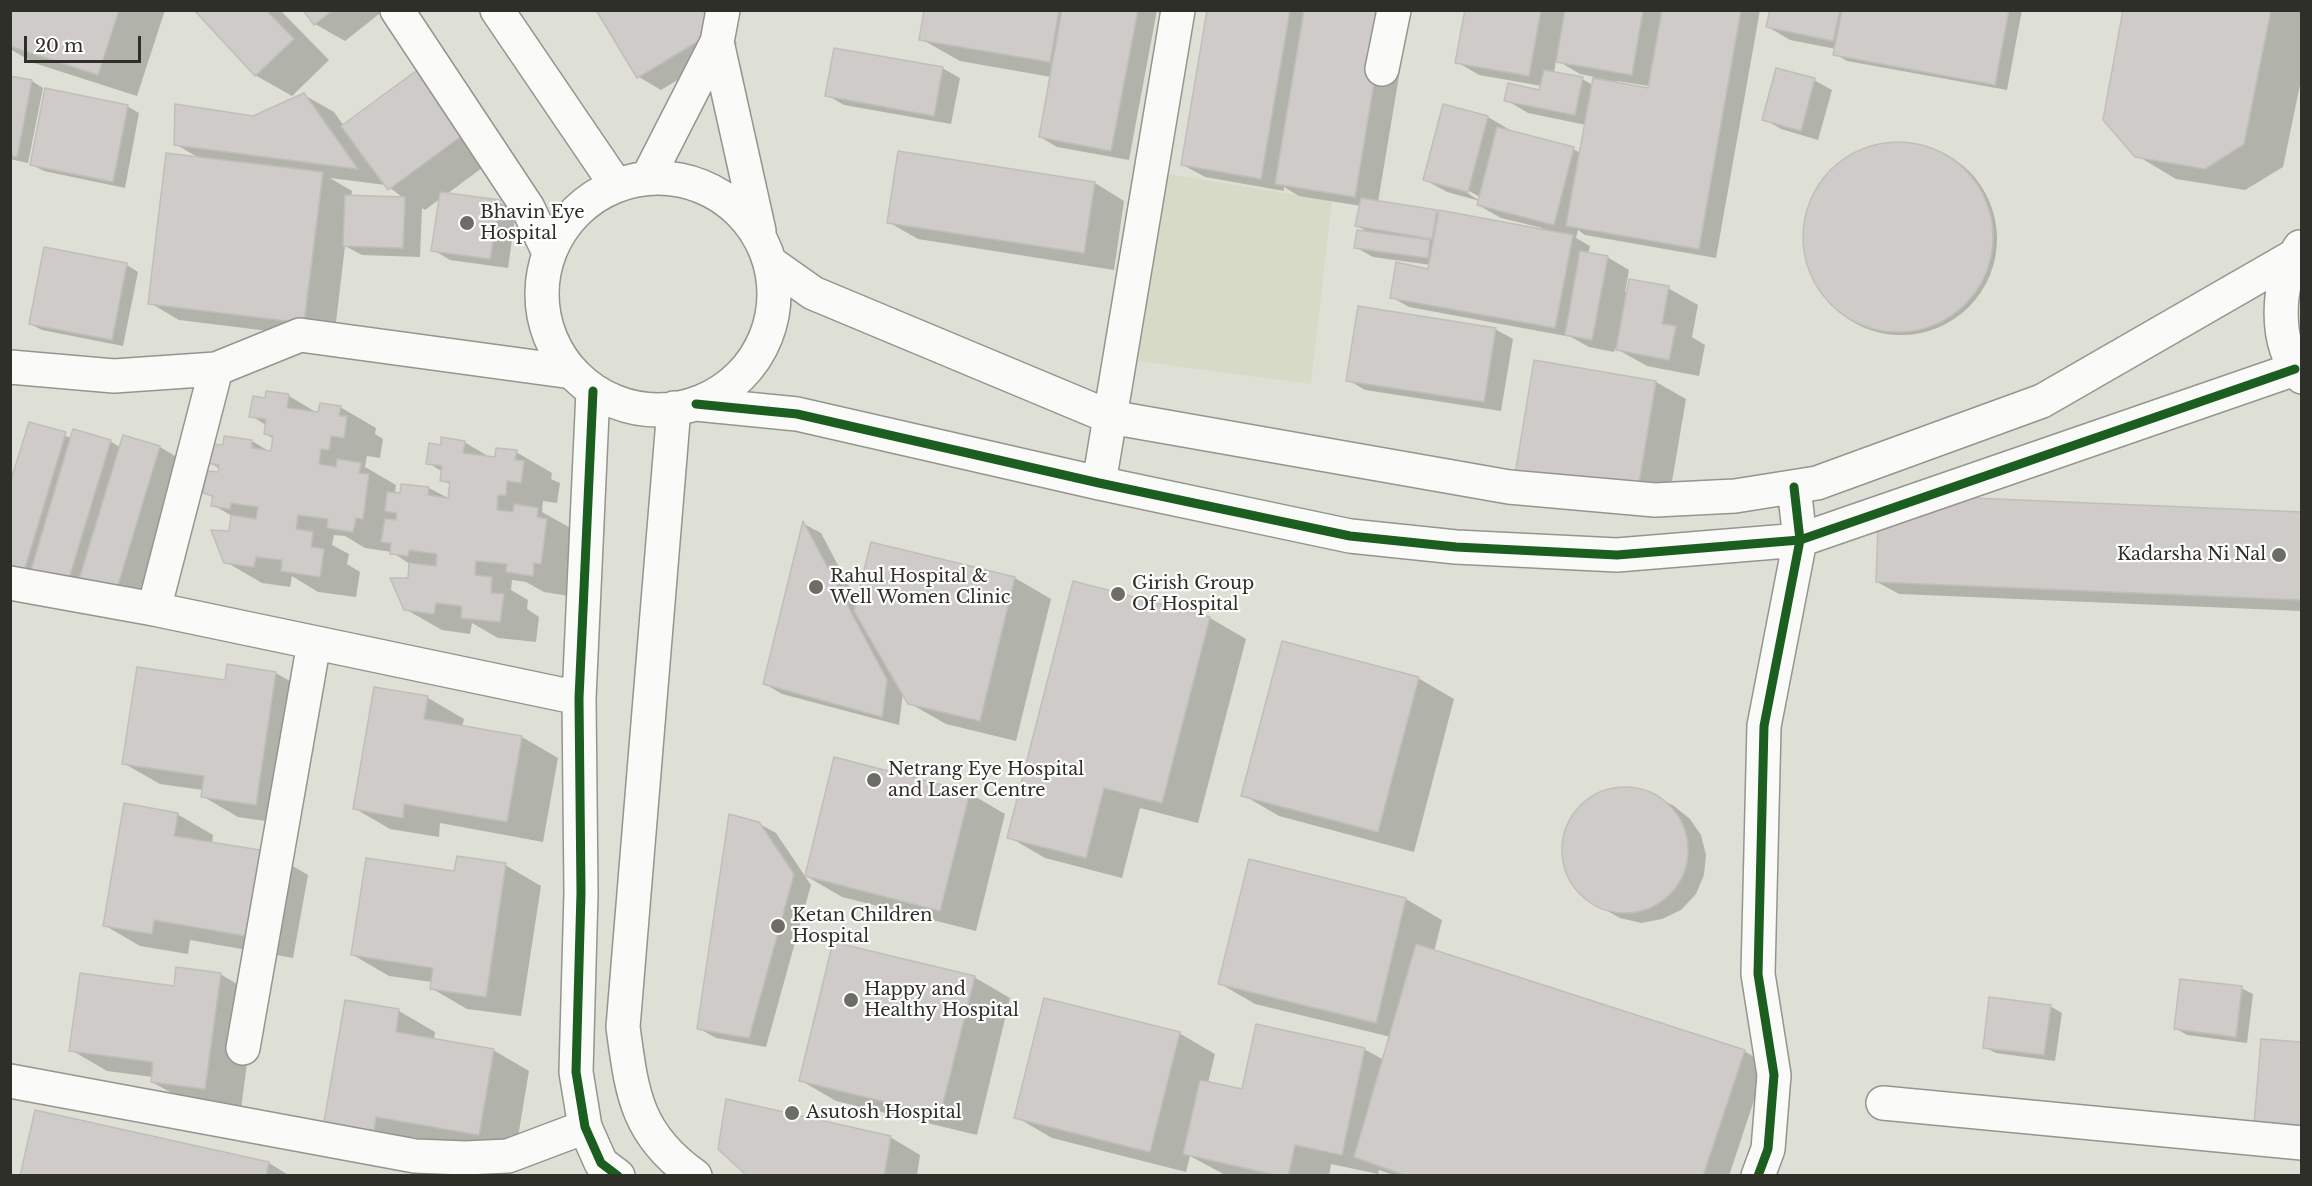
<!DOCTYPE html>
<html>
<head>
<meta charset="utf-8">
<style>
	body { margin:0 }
	#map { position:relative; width:2312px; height:1186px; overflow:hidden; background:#dee0d5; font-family:"Libre Baskerville",serif }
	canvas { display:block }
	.frame { position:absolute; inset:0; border:12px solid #2e2f28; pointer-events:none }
	.scale { position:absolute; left:24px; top:36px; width:117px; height:27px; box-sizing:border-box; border:3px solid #2e2f28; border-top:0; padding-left:8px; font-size:18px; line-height:21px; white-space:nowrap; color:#2e2f28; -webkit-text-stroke:4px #fff; paint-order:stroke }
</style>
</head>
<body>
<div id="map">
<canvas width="2312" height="1186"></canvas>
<div class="frame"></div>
<div class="scale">20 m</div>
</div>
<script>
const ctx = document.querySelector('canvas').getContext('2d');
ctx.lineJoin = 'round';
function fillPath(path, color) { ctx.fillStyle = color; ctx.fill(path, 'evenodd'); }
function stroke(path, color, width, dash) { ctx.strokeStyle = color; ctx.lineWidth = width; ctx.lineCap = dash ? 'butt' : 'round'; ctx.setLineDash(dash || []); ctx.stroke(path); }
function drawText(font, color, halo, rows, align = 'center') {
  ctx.font = font + ' "Libre Baskerville",serif'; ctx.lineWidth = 4.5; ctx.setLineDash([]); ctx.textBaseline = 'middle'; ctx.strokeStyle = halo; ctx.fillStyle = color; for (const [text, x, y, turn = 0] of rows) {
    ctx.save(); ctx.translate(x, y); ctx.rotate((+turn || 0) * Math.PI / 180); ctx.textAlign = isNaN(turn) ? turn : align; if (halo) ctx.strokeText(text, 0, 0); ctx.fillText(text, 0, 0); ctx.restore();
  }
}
fillPath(new Path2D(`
	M1156,172L1332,201L1311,384L1123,359Z`), '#d7dac6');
fillPath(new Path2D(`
	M10,10H165L137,96L34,63L10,49Z
	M196,10H280L329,60L292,96L255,75Z
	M305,10H384L345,41L315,24Z
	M598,10H717L737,44L661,90L639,77Z
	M926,10H1157L1129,160L1057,147L1040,137L1051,77L960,61L921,39Z
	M1209,10H1410L1378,202L1541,231L1542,228L1501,218L1478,205L1480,201L1447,192L1425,180L1488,117L1510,130L1509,132L1573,149L1581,153L1586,125L1528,113L1506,100L1541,92L1542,86L1479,75L1457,62L1466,10H1760L1716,258L1585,235L1578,230L1576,238L1590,246L1588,254L1607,257L1629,270L1625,292L1668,288L1698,305L1692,337L1705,345L1699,376L1647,366L1615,348L1614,352L1589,347L1571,337L1409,307L1391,297L1430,270L1431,265L1373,257L1355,247L1370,233L1357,226L1361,206L1299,196L1284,187V191L1205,177L1183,165ZM1556,60L1580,74L1594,77L1593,85L1582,79L1554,73ZM1617,81L1649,86V89L1617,84ZM1462,187L1480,197V201L1461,189Z
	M1771,10H2022L2007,90L1847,61L1835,54L1836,49L1790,40L1768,27Z
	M2125,10H2302V75L2283,167L2245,190L2176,179L2136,155Z
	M424,67L506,150L447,194L499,202L516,212L508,268L450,260L433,250L441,198L425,210L422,208L420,257L362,255L345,246L334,339L179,320L150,303L201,159L175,144L253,117L304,95L334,112L344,126ZM330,178L386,185L405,199L351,197L352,191Z
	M942,68L960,78L951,124L844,105L827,95Z
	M10,77L32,81L43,88L28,163L10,159Z
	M1814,80L1832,90L1818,140L1781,129L1764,119Z
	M127,106L139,113L125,188L44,171L32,165Z
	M1805 239a96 96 0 1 1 192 0a96 96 0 1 1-192 0Z
	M1095,183L1124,201L1114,270L918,239L888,222Z
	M45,249L127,265L138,272L123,346L42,330L30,324Z
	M1495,329L1513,339L1501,411L1365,390L1348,380Z
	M1536,361L1656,382L1686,399L1667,511L1546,491Z
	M267,392L289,396L319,414L340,407L376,428L375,434L383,439L380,458L367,456L365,467L396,485L395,491L401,494L403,485L429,488L450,499L451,485L442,480L443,472L428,463L442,447L464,442L493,459L516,452L552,473L551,479L560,483L557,503L543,501L542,512L574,530L569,596L544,592L526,582L512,580L511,590L528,600L527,609L539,617L536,642L498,638L472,623L470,634L442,630L405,609L411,565L392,552L365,548L345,536L334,535L332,545L349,554L347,564L360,572L356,597L318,592L292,576L290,587L262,583L226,562L232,516L213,505L214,498L205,493L219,474L220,469L209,462L224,447L252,441L272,453L274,439L265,434L266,425L251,416L266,400Z
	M30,424L72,438L110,441L121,448L160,447L189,464L145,611L10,583Z
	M2302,514V611L1899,594L1877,582Z
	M804,524L821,533L858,603L1015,578L1051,599L1016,741L946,724L909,703L903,693L899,725L782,694L765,684Z
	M1210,618L1246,639L1198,823L1140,808L1122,878L1045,858L1009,837Z
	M229,666L276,673L312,694L292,825L238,817L202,796L203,790L160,784L123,763L226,682Z
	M1418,678L1454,699L1414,852L1279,816L1243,795Z
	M375,689L428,698L464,719L462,727L522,737L558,758L543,842L440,823L439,837L390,829L354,808Z
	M1618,787L1638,788L1656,796L1674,806L1690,819L1701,835L1706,855L1704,875L1696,894L1681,910L1662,919L1641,923L1620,918L1602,908L1584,897L1571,880L1564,860V839L1570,820L1582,804L1599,793Z
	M969,793L1005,814L976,931L842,897L806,876Z
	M177,814L213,835L212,844L272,854L308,875L293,958L190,940L188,954L140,946L104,925Z
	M758,823L776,833L811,885L766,1047L716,1038L698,1028Z
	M1250,861L1406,899L1442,920L1434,952L1744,1051L1766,1064L1729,1176H1396L1379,1170L1378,1174L1331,1164L1329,1176H1227L1190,1156L1186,1172L1052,1138L1016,1117L1179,1033L1215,1054L1208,1083L1243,1091L1364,1049L1384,1060L1391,1037L1255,1004L1219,983Z
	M505,865L541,886L521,1016L467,1009L431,988L432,982L389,976L353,955L456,873Z
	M220,974L256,995L241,1109L188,1102L152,1082L153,1077L107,1071L71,1050L176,988Z
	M974,977L1010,998L977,1135L836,1101L800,1080Z
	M2241,988L2253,994L2247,1043L2187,1035L2175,1028Z
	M347,1002L399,1011L435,1032L434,1040L493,1050L529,1071L515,1155L412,1137L410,1150L362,1142L326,1121Z
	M2050,1006L2062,1013L2055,1061L1996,1053L1984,1047Z
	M890,1137L920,1155L917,1176H749Z
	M269,1163L290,1176H22Z`), '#0003');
const building = new Path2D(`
	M10,10H119L98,75L10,46Z
	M194,10H266L294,39L255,76Z
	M303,10H333L314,25Z
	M596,10H703L715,31L637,78Z
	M924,10H1059L1050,62L919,40Z
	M1062,10H1138L1111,151L1039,137Z
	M1207,10H1290L1261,179L1181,165Z
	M1304,10H1386L1355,197L1275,184Z
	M1465,10H1541L1529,76L1455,63Z
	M1565,10H1643L1632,75L1556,62Z
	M1662,10H1741L1699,249L1566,226L1593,78L1648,88Z
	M1770,10H1840L1833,41L1766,27Z
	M1842,10H2009L1995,85L1833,55Z
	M2123,10H2271L2244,144L2205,169L2135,157L2103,120Z
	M834,48L943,67L934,116L825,96Z
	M424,65L471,129L388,190L341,126Z
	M1776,68L1815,78L1801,131L1762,120Z
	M1544,70L1583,77L1575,115L1504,101L1508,83L1539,90Z
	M10,76L32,80L17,157L10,156Z
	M45,88L128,105L113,182L30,165Z
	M304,93L358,169L174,145L175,104L253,116Z
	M1443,104L1488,116L1468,192L1423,180Z
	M1497,127L1574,147L1554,225L1477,205Z
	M1803 237a95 95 0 1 1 190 0a95 95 0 1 1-190 0Z
	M898,151L1095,182L1084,253L887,223Z
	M166,153L323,172L304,323L148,304Z
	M440,192L500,200L490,259L431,251Z
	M345,195L405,197L403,248L343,246Z
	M1361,198L1437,210L1432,239L1355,226Z
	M1439,210L1573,235L1555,328L1390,298L1396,262L1428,269Z
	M1357,230L1430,240L1428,258L1354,248Z
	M44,247L127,263L112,340L29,324Z
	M1580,251L1608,256L1592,340L1565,335Z
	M1629,279L1669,286L1662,324L1676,326L1669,360L1616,350Z
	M1358,306L1496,328L1484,402L1346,381Z
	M1534,360L1656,381L1637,495L1515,475Z
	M266,391L289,394L287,408L318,412L320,403L341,406L339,416H347L344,438L331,436L329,450L321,449L319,464L336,467L337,459L361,463L359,473L369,474L363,519L356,518L353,532L327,528L328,519L298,515L296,529L313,532L311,547L324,549L320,577L281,571L282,560L256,557L254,567L224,563L211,530L229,531L231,515L256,519L258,507L231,503L230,509L211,506L213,496L203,493L206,471L218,472L219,465L207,463L210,444L223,445L224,436L252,440V448L271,451L273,436L264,434L266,419L249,417L253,396L265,398Z
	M29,422L66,432L21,581L10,578V483Z
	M73,429L111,440L66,588L29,577Z
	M123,435L160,446L115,595L78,583Z
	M441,437L465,441L463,453L495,457L496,448L517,450L515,460L524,461L521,483L507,481L506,495H498L497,510L513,512L514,504L538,508L537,517L547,519L541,564L534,563L533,576L506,572L507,564L476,561L475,575L492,577L491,593L504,594L500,622L461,618L462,606L436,603L434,614L404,610L390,578H408L409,563L436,566L437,554L409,550L408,556L390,554L391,543L381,542L385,519L396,520L397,513L385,511L387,492L400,493L401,484L429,487L428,495L448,498L450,482L440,481L442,466L426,464L429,443L441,445Z
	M1879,494L2302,512V600L1876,582Z
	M803,521L887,680L882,717L763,684Z
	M871,542L1015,577L980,721L908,704L854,611Z
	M1073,581L1210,617L1162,803L1104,788L1086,858L1007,838Z
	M1282,641L1419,677L1378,832L1241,796Z
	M227,664L276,672L256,805L201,797L204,776L122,764L137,667L225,680Z
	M374,687L428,696L424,719L522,736L507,822L404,804L403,818L353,809Z
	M834,757L970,792L940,911L805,876Z
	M1562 850a63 63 0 1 1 126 0a63 63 0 1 1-126 0Z
	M124,803L178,813L174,836L272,852L257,938L154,920L152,934L103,926Z
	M729,814L759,822L794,874L749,1038L697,1029Z
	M457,856L506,863L486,997L430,989L433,968L351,955L366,858L454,871Z
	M1249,859L1406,898L1376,1023L1218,984Z
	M833,942L975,976L940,1115L799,1081Z
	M1416,944L1745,1050L1703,1176H1407L1354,1157Z
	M176,967L221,973L205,1089L151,1082L153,1062L69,1051L80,973L174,986Z
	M2180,979L2242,986L2236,1037L2174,1029Z
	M1989,997L2051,1005L2044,1055L1983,1048Z
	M1044,998L1180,1032L1150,1152L1014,1118Z
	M345,1000L399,1009L396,1032L494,1049L479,1135L376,1117L374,1131L324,1122Z
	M1256,1024L1365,1048L1342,1155L1295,1145L1288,1176H1280L1183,1154L1200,1080L1242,1089Z
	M2261,1039L2302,1042V1128L2254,1125Z
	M726,1099L891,1136L884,1176H747L718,1149Z
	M35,1110L269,1162L266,1176H20Z`);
fillPath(building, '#cecbc9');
stroke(building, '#c0bebb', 1.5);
const minor = new Path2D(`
	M397,10L528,208L549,253
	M497,10L616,185
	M717,42L759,231
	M1382,69L1394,10
	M648,177L717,42L723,10
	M542 294a116 116 0 1 1 232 0a116 116 0 1 1-232 0Z
	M2300,247C2276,283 2273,342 2302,377
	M772,264L813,293L1110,417L1509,487L1655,500L1735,496L1817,483L2042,401L2294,256
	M10,367L114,376L216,369L300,335L572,372
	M593,391L579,698L581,893L576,1072L585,1127L601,1163L618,1176
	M696,404L797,414L1099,483L1350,536L1456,547L1617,555L1800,540L2295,369
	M674,408L623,1027C632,1094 636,1134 695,1176
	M1099,483L1178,10
	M10,583L154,609L579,698
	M154,609L216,369
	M243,1048L314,643
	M10,1081L415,1156L465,1158L508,1156L585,1127
	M1883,1103L2302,1143
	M1758,1176L1768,1149L1774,1075L1758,974L1764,726L1800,540L1794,487`);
stroke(minor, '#94958e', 36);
stroke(minor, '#fafaf9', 33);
stroke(new Path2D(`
	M593,391L579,698L581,893L576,1072L585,1127L601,1163L618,1176
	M696,404L797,414L1099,483L1350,536L1456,547L1617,555L1800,540L2295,369
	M1758,1176L1768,1149L1774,1075L1758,974L1764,726L1800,540L1794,487`), '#1b5e20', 9);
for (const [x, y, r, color] of [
	[467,223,8,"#6c6d65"],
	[2279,555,8,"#6c6d65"],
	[816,587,8,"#6c6d65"],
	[1118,594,8,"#6c6d65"],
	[874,780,8,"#6c6d65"],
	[778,926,8,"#6c6d65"],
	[851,1000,8,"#6c6d65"],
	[792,1113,8,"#6c6d65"]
]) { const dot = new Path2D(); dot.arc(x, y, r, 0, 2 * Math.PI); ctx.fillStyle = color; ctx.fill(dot); stroke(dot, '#fff', 2); }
drawText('18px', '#2e2f28', '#fff', [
	["Bhavin Eye",480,213],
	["Hospital",480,234],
	["Kadarsha Ni Nal",2266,555,"right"],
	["Rahul Hospital &",830,577],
	["Well Women Clinic",830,598],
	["Girish Group",1132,584],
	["Of Hospital",1132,605],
	["Netrang Eye Hospital",888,770],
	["and Laser Centre",888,791],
	["Ketan Children",792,916],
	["Hospital",792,937],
	["Happy and",864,990],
	["Healthy Hospital",864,1011],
	["Asutosh Hospital",806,1113]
], 'left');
</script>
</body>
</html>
